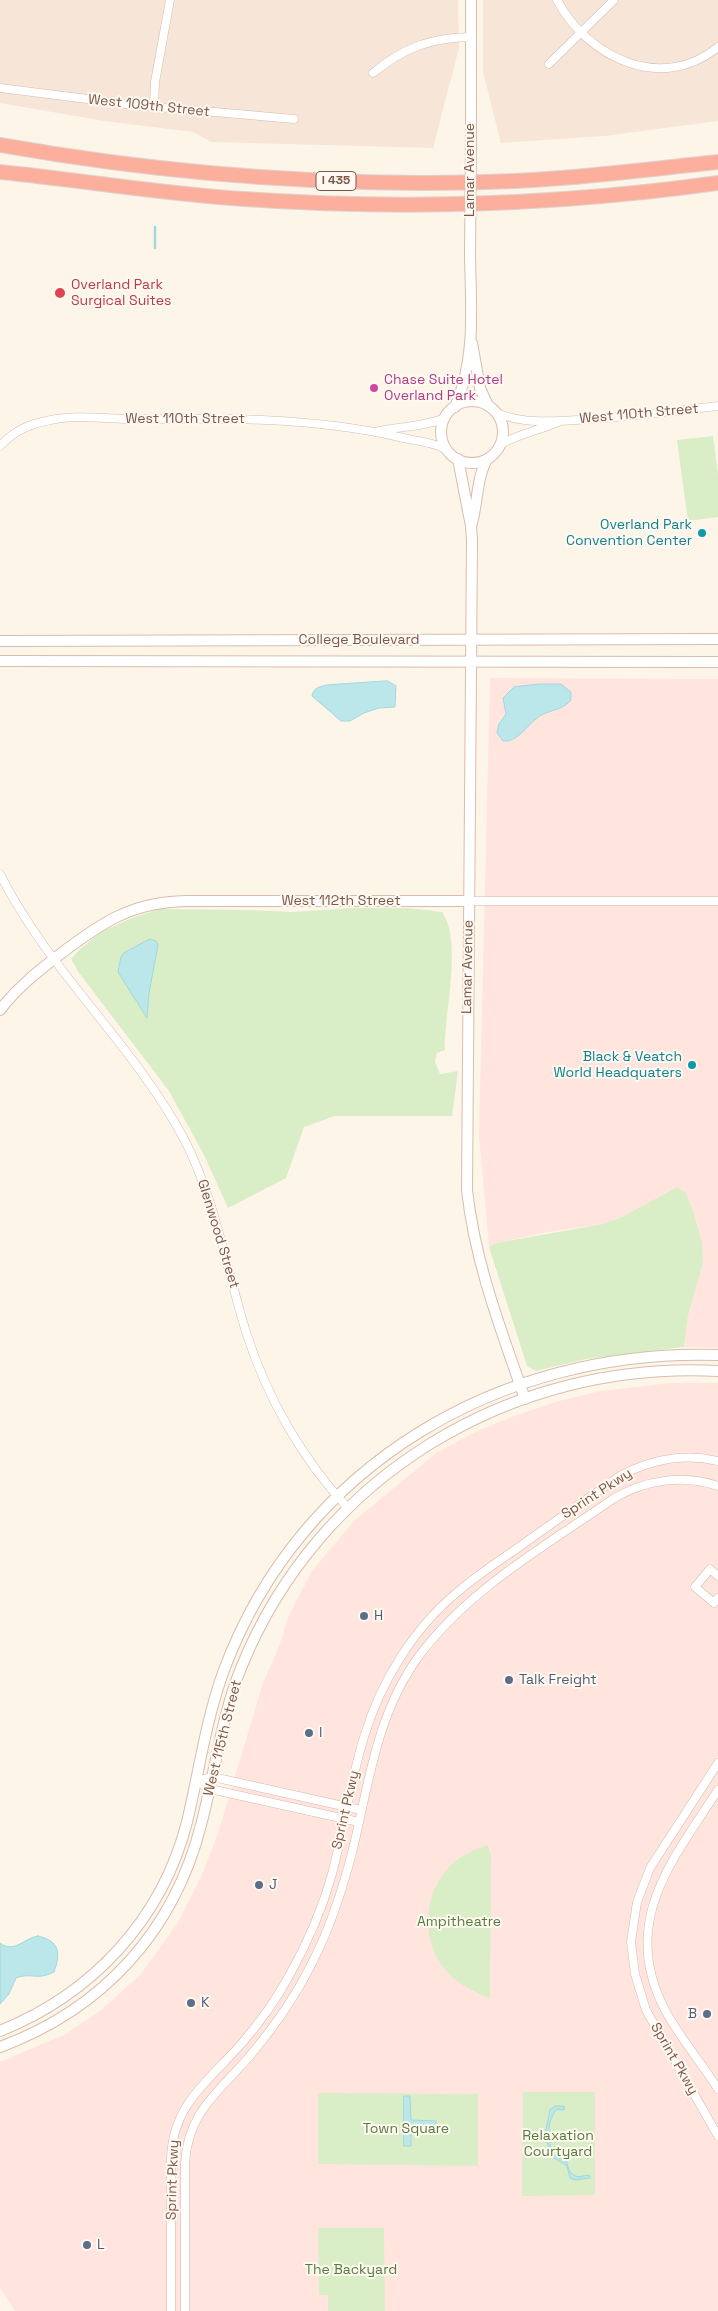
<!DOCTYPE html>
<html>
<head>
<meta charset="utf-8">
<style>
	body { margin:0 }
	canvas { display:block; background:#fef5e9 }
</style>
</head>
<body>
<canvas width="718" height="2311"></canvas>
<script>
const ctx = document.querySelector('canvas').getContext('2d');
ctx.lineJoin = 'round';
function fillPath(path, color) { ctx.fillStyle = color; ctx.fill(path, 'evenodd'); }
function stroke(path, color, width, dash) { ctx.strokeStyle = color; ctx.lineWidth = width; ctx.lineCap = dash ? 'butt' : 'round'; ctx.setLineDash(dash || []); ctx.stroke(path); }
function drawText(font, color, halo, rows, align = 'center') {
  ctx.font = font + ' "Space Grotesk",sans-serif'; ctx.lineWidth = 4; ctx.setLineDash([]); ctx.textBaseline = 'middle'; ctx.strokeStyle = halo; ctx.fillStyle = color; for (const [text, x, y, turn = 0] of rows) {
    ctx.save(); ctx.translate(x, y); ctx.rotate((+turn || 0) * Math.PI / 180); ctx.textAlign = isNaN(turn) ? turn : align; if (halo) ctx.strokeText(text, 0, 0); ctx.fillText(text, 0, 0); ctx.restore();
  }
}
fillPath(new Path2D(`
	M0,0H458L459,48L433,148L211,142L193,132L104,121L0,103Z
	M483,0H718V121L605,136L501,143L483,72Z`), '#f7e6d7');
fillPath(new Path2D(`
	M490,678L718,679V1348L684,1347L688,1316L703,1263L677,1187L622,1217L603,1224L549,1232L496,1243L489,1247L479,1136Z
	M670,1383H718V2311H15L0,2288V2062L66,2034L101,2010L141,1974L177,1924L201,1877L218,1833L262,1686L281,1641L288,1617L312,1571L354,1521L436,1453L475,1432L514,1416L555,1402L600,1391Z`), '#ffe5dd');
fillPath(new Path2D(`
	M713,436L718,474V517L688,521L677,440Z
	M353,908H408L442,912C463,942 444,1014 445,1050L437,1053L435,1062L440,1074L458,1071L452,1116H335L304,1127L286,1178L228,1208L204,1155L169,1091L79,973L71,959L80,949L101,932L132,918L159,909L249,910L292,912Z
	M677,1187L685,1192L693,1211L702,1242L703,1263L688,1316L684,1347L586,1359L536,1371L527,1366L489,1247L496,1243L603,1224L622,1217Z
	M488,1845L491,1856L490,1999C475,1992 460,1985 448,1973C421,1944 422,1897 448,1868C459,1856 473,1850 488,1845Z
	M523,2092H595V2195L522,2196Z
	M318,2093L478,2094V2166L318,2164Z
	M318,2228H384L385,2311H328V2295H319Z`), '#d9eec6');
const water = new Path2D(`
	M388,681L396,686L395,707L379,708L364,713L350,721H341L312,696C313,688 319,687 326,685Z
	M540,684H561L571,692V700C561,712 547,709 536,719C527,726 516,743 503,741L497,733L499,724L506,714L503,698L514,687Z
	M150,939L156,941L158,945L149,993L147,1018L118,972L121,957L124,953Z
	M38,1936C60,1941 61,1953 54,1972C37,1981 30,1972 16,1978L9,1994L0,2004V1943C14,1954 24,1938 38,1936Z
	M404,2096H410L411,2120L436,2121V2128H411V2146H404Z
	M556,2106H564V2110L557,2109C546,2122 547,2140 554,2155L566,2161L570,2172L577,2177L589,2175L590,2178L575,2180L570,2178L567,2166L551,2156L545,2134L550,2110Z`);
fillPath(water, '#bbe7ea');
stroke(water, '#a0d8dd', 1);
stroke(new Path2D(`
	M155,248V227`), '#a0d8dd', 2.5);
const street = new Path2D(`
	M557,0C588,58 662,93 718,47
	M549,64L613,1
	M373,73C405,47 430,38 471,37
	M0,88L135,105L294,119
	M154,107L155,82L170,0
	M495,412C526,427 570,420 604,418C642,415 680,411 718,406
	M379,431C402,426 424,427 445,418
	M501,444C520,434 539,430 558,422
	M0,446C12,433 29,424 46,421C74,414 106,419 134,419C222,418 312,417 399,437C415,441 430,441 446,449
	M0,874C48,970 132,1043 183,1137C216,1200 226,1269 247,1335C267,1397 302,1459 347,1507
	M469,901H718
	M718,1576L710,1569L695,1587L714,1603L718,1598
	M718,1763L650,1868L637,1902L631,1942L635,1974L646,2010L718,2136
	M196,1781L213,1777L361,1810
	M196,1781L210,1789L359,1822
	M718,1790C672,1861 619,1922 665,2010C680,2038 701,2062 718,2089
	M171,2311V2158C173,2103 210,2080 243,2042C260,2022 276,2000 289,1976C307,1944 322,1910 332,1874C344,1829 350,1782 364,1737C381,1681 414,1627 460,1590C481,1572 504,1558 526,1542C557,1520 588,1498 620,1476C650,1460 684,1453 718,1461
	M185,2311V2163C188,2109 223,2089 254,2051C277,2023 297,1994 313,1961C331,1926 343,1888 353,1849C369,1782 377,1713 419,1656C469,1589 545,1546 613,1499C644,1480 683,1474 718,1486`);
const secondary = new Path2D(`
	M471,135V0
	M472,343L480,388L488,406
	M441 432a31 31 0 1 1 62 0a31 31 0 1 1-62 0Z
	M455,407C476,360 471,307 470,256
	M458,459L471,526L472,540L467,1190C475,1263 501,1330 525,1399
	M471,526C478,505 476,479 487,459
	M0,641L718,639
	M0,661L718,662
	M0,1010C17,988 37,972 59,955C101,923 131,902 186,901H469
	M0,2031C92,1994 162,1920 187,1822C199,1772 206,1719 224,1670C301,1464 502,1348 718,1355
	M0,2047C103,2009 174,1931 201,1825C215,1773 221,1718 241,1668C319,1475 512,1360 718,1371`);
const highway = new Path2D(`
	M0,145C169,175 343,188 515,181C583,178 651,169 718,162
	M0,172C81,180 162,194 244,199C402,210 561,205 718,183`);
stroke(street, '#d3bbad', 9);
stroke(secondary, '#d8bdad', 12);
stroke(highway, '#ddd4d0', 16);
stroke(street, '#fff', 8);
stroke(secondary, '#fff', 10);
stroke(highway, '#fcaf9c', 14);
const secondaryBridge = new Path2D(`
	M470,256L471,135`);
stroke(secondaryBridge, '#d8bdad', 12, []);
stroke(secondaryBridge, '#fff', 10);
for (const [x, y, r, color] of [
	[60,293,6,"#e0444e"],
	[374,388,5,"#d1479c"],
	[702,533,5,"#0f9aa8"],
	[692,1065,5,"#0f9aa8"],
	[364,1616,5,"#5c6f8a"],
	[509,1680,5,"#5c6f8a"],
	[309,1733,5,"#5c6f8a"],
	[259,1885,5,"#5c6f8a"],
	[191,2003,5,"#5c6f8a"],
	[707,2014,5,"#5c6f8a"],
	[87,2245,5,"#5c6f8a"]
]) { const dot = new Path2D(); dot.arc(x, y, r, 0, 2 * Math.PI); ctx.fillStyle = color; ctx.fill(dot); stroke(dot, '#fff9f2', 2); }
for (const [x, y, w] of [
	[336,181,40]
]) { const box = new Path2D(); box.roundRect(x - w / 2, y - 9.5, w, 19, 4); ctx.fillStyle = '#fff9f2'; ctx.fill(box); stroke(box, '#7c5849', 1); }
drawText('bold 12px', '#7c5849', null, [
	["I 435",336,181]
]);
drawText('14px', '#7c5849', '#fff9f2', [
	["West 109th Street",149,106,6],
	["Lamar Avenue",470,170,-90],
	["West 110th Street",639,414,-5],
	["West 110th Street",185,419],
	["College Boulevard",359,640],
	["West 112th Street",341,901],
	["Lamar Avenue",468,967,-89],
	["Glenwood Street",218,1234,73],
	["Sprint Pkwy",597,1494,-33],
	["West 115th Street",223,1738,-76],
	["Sprint Pkwy",346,1810,-77],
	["Sprint Pkwy",674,2059,60],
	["Sprint Pkwy",173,2180,-88]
]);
drawText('14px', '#be3a42', '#fff9f2', [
	["Overland Park",71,285],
	["Surgical Suites",71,301]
], 'left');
drawText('14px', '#b23c85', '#fff9f2', [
	["Chase Suite Hotel",384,380],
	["Overland Park",384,396]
], 'left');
drawText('14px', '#0d838f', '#fff9f2', [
	["Overland Park",692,525],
	["Convention Center",692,541],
	["Black & Veatch",682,1057],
	["World Headquaters",682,1073]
], 'right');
drawText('14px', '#4e5e75', '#fff9f2', [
	["H",374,1616],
	["Talk Freight",519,1680],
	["I",319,1733],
	["J",269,1885],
	["K",201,2003],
	["B",697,2014,"right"],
	["L",97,2245]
], 'left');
drawText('14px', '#547c3d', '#fff9f2', [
	["Ampitheatre",459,1922],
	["Town Square",406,2129],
	["Relaxation",558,2136],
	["Courtyard",558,2152],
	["The Backyard",351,2270]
]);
</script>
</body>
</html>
